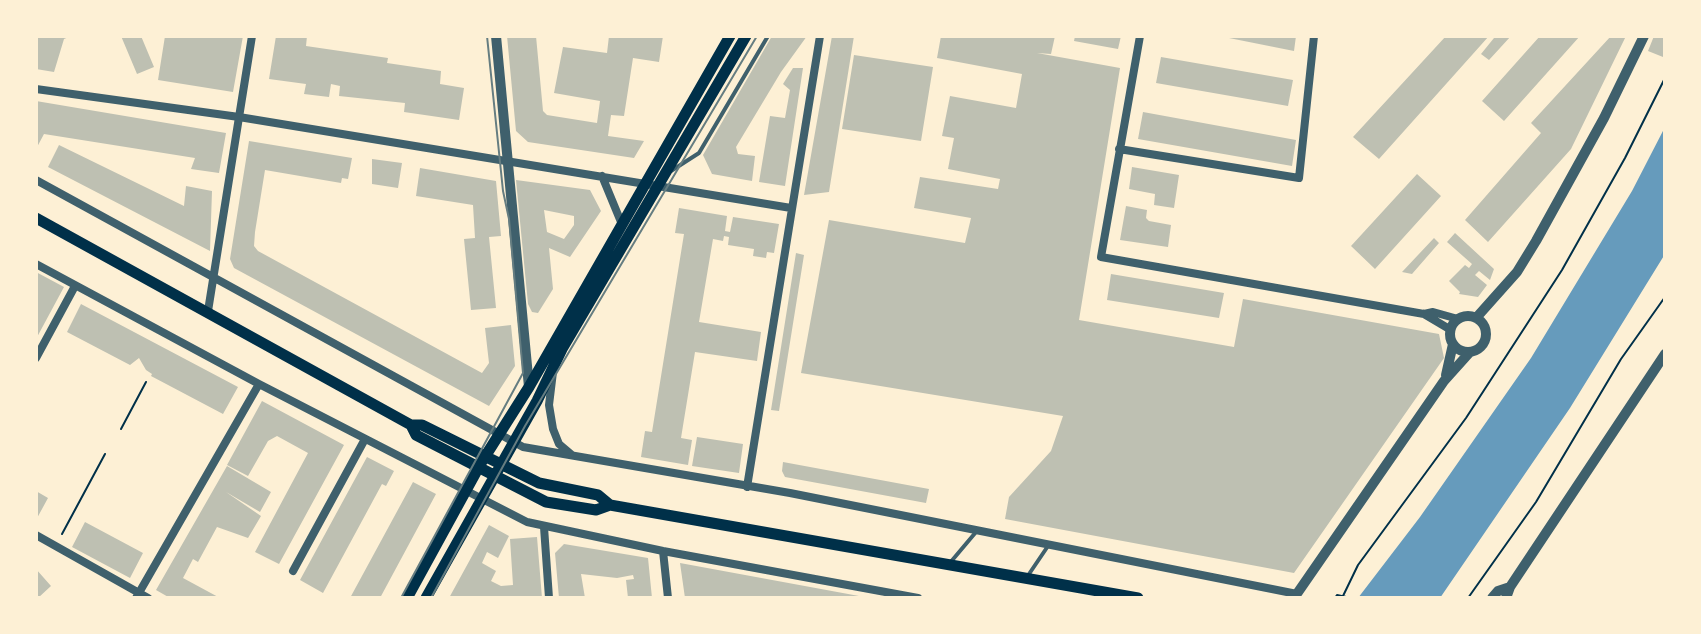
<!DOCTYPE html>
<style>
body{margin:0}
#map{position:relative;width:1701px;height:634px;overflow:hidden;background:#fdf0d5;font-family:"Varela Round",sans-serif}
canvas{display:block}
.frame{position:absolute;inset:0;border:38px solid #fdf0d5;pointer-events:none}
</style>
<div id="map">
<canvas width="1701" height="634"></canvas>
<div class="frame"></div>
</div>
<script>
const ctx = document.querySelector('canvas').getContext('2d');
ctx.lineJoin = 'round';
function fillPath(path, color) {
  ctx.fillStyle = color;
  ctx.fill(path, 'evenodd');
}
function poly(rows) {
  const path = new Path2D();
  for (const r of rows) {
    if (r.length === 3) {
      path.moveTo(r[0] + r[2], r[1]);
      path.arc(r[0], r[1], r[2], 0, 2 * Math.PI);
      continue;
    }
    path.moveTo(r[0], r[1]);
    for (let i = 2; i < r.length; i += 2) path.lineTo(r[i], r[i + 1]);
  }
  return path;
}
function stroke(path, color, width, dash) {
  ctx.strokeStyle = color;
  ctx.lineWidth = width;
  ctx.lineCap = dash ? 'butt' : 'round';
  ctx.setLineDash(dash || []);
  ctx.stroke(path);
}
fillPath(poly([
 [1665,127,1665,254,1570,408,1440,598,1358,598,1420,517,1531,358,1632,191]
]), '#669bbc');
fillPath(poly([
 [37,36,71,36,64,39,54,72,36,69],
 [121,36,141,36,154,67,137,74],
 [165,36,243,36,233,92,158,80],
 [276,36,307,36,306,46,388,58,387,63,441,71,440,84,464,88,459,120,404,112,405,103,339,96,340,86,331,84,329,97,304,94,306,84,269,79],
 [507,36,536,36,543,111,547,115,597,123,600,101,554,93,563,47,607,53,609,36,663,36,659,62,633,58,624,116,611,115,608,136,644,141,634,158,528,142,516,131],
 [772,36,807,36,781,72,736,147,738,154,755,156,752,181,712,174,703,155],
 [832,36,854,36,829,192,804,195],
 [941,36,1055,36,1051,54,1037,53,1120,68,1079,320,1234,347,1243,299,1439,334,1444,358,1294,573,1005,519,1009,497,1051,451,1063,416,801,373,829,220,965,243,971,218,914,208,920,177,998,189,1000,179,948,169,954,138,942,136,950,96,1016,108,1022,74,937,58],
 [1075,36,1121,36,1118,49,1074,41],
 [1219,36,1296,36,1294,51],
 [1446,36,1489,36,1379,159,1353,137],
 [1490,36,1511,36,1489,60,1481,54,1494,38],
 [1540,36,1580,36,1504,121,1482,101],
 [1611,36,1626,36,1571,149,1488,242,1465,220,1541,133,1531,123],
 [1654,36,1665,36,1663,57,1648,51],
 [854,55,933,67,921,141,842,129],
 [1161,57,1293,80,1288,106,1156,83],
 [793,68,803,68,785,186,759,182,770,116,785,118,790,90,783,84],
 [36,101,226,133,219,173,191,169,195,158,44,134,36,149],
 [1143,112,1296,140,1292,166,1138,139],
 [249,141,352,158,348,179,342,178,341,183,265,170,255,232,254,246,258,251,482,373,489,363,485,328,511,325,515,366,489,406,234,268,230,259],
 [59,145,184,206,186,186,212,191,210,251,48,167],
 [372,159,402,163,398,188,372,184],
 [1132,167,1179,175,1174,208,1154,205,1155,194,1129,189],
 [420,168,496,181,501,236,489,237,496,308,471,310,464,239,475,238,473,205,416,196],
 [1417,174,1441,196,1375,269,1351,246],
 [516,180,590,190,601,211,570,257,549,248,553,289,538,313,532,312,528,304],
 [544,210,574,216,574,225,564,239,547,232],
 [1126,206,1147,210,1146,218,1149,221,1171,225,1168,247,1120,240],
 [679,208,727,216,725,231,730,232,733,217,779,224,774,253,767,252,766,258,753,256,754,249,728,245,729,237,724,236,723,241,713,239,699,322,761,332,757,361,695,352,681,438,692,440,688,465,641,457,645,431,652,432,684,234,675,233],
 [1455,233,1494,269,1490,280,1479,271,1475,275,1487,285,1478,297,1459,294,1460,292,1449,281,1465,265,1469,268,1472,264,1447,242],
 [1434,238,1439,243,1412,274,1402,272],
 [796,253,804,255,779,411,771,410],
 [36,272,64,287,36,339],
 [1111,274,1224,293,1219,318,1107,300],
 [81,304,238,387,223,414,151,376,152,374,146,370,139,358,130,365,67,332],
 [262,401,344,445,279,564,255,552,308,453,277,436,268,441,248,476,227,465],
 [697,437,743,444,739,473,692,466],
 [367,457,394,471,386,486,382,484,323,593,300,580],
 [783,462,929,489,926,503,785,477,782,471],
 [227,466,271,492,260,512,226,492,261,516,248,538,217,527,198,562,193,559,183,578,220,598,170,598,156,590],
 [413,482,436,494,380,598,350,598],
 [36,491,48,498,36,520],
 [85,522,143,553,130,578,72,547],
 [489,525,509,536,498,558,487,552,482,563,496,571,491,581,501,586,513,585,510,539,537,537,542,598,449,598],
 [564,544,648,558,652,598,628,598,626,580,634,579,633,575,617,578,581,574,585,598,559,598,555,553],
 [680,563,859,596,859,598,685,598],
 [36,569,51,586,38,598,36,598]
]), '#bec0b2');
stroke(poly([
 [121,429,146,382],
 [62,534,105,454],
 [1343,596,1358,565,1466,418,1562,270,1625,158,1665,78],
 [1335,598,1337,595,1351,598],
 [1468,598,1536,502,1621,359,1665,297]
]), '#003049', 2);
stroke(poly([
 [671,171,699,153,768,36],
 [949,564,976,532],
 [1027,577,1048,546]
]), '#3f606c', 4);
stroke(poly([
 [1140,36,1101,257,1424,314,1433,312,1458,319],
 [36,89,239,117,791,208],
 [1119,149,1299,178,1314,36],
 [602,176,621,222],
 [36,180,523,447,790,493,1297,594],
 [36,264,259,384,527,522,663,551,918,598],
 [208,311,252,36],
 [1424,314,1451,330],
 [36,358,75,286],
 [553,372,549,405,553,429,559,444,572,455],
 [747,487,820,36],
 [544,527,549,598],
 [36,535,148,598],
 [663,551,668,598],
 [293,571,365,439],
 [136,598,259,384]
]), '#3f606c', 8);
stroke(poly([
 [496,36,529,387],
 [1468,334,18],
 [1476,318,1517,272,1536,241,1604,118,1644,36],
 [1446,375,1453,344],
 [1294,598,1444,381,1470,352],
 [1492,598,1498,591,1510,587],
 [1506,598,1510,587,1665,354]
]), '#3f606c', 10);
stroke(poly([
 [36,218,411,425,422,425,539,483,598,495,610,505],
 [411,425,416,435,546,502,596,510,610,505,1138,598],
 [407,598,481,463,529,387,730,36],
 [426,598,537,401,562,349,746,36]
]), '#003049', 11);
stroke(poly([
 [401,598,523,373,509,219,503,191,487,36],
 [431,598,525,426,757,36]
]), '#657d81', 2);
</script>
